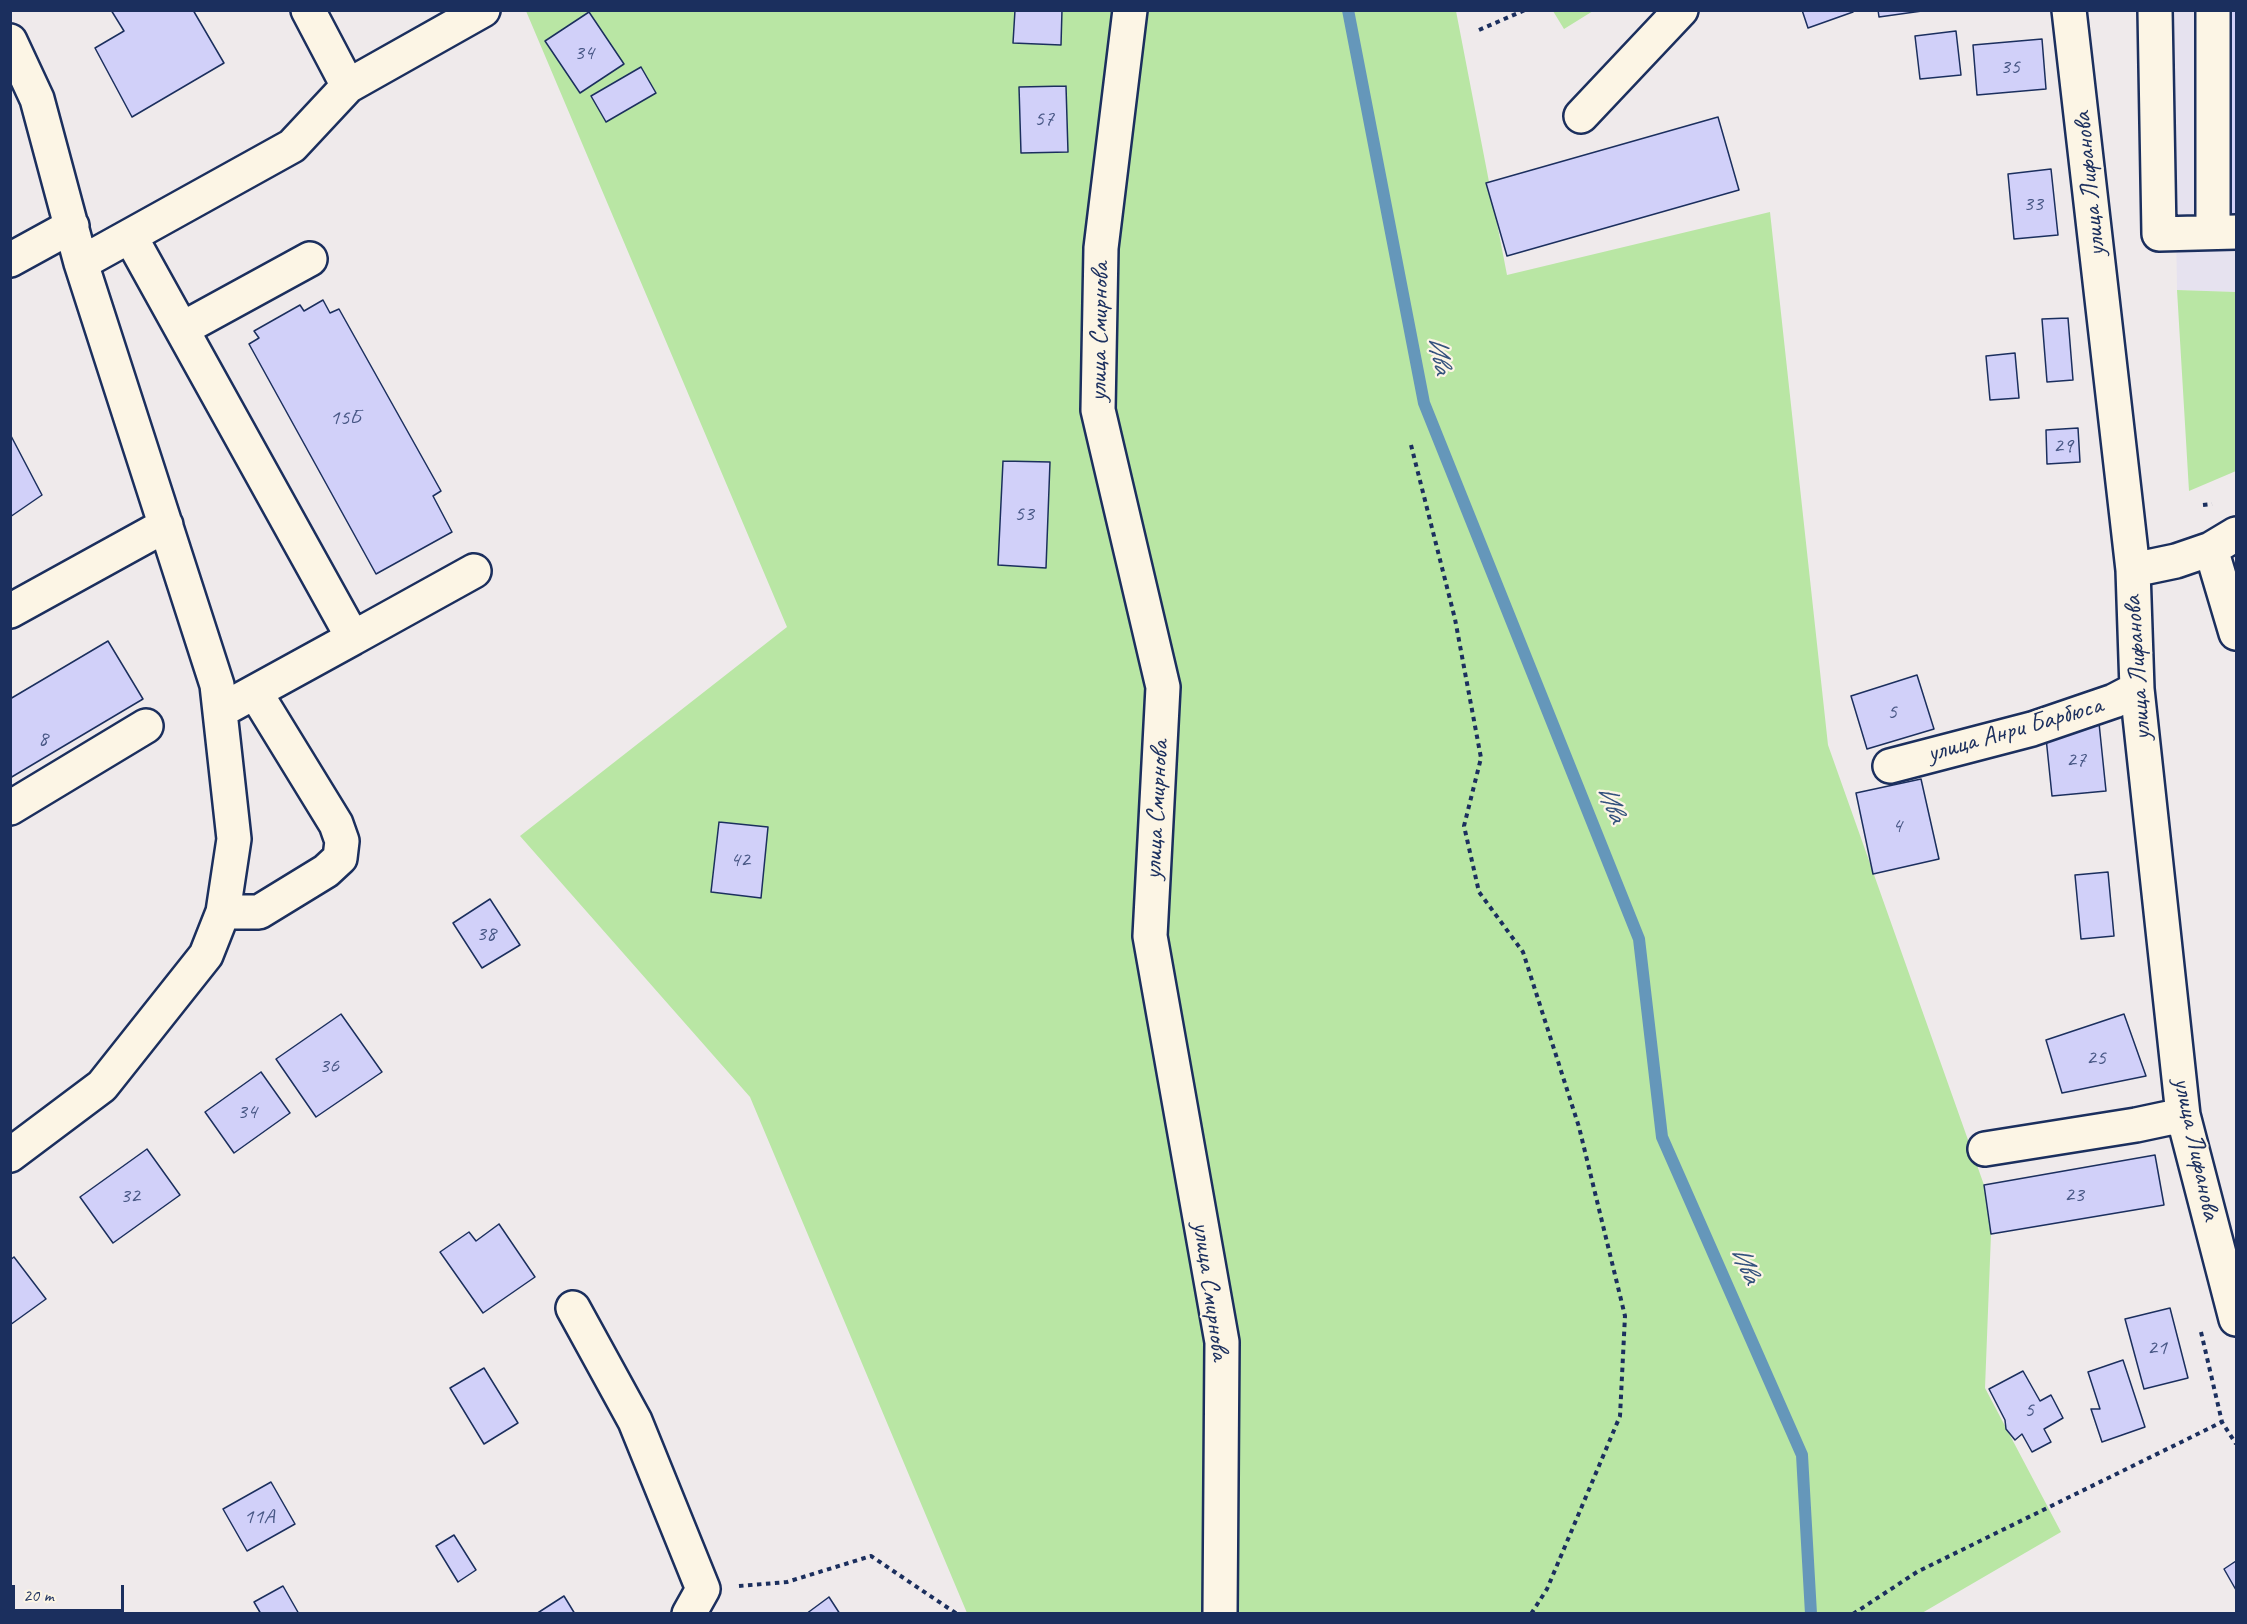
<!DOCTYPE html>
<meta charset="utf-8">
<style>
body{margin:0}
#map{position:relative;width:2247px;height:1624px;overflow:hidden;background:#efeaeb;font-family:Caveat,sans-serif}
canvas{display:block}
.frame{position:absolute;inset:0;border:12px solid #1b2f5e;pointer-events:none}
.scale{position:absolute;left:12px;top:1585px;width:112px;height:27px;box-sizing:border-box;border:3px solid #1b2f5e;border-top:0;padding-left:8px;font-size:18px;line-height:21px;white-space:nowrap;color:#1b2f5e;-webkit-text-stroke:4px #fcf5e5;paint-order:stroke}
</style>
<div id="map">
<canvas width="2247" height="1624"></canvas>
<div class="frame"></div>
<div class="scale">20 m</div>
</div>
<script>
const ctx = document.querySelector('canvas').getContext('2d');
ctx.lineJoin = 'round';
function fillPath(path, color) {
  ctx.fillStyle = color;
  ctx.fill(path, 'evenodd');
}
function poly(rows) {
  const path = new Path2D();
  for (const r of rows) {
    path.moveTo(r[0], r[1]);
    for (let i = 2; i < r.length; i += 2) path.lineTo(r[i], r[i + 1]);
  }
  return path;
}
function stroke(path, color, width, dash) {
  ctx.strokeStyle = color;
  ctx.lineWidth = width;
  ctx.lineCap = dash ? 'butt' : 'round';
  ctx.setLineDash(dash || []);
  ctx.stroke(path);
}
function label(font, color, halo, rows, align = 'center') {
  ctx.font = font + ' Caveat,sans-serif';
  ctx.lineWidth = 4.5;
  ctx.setLineDash([]);
  ctx.textBaseline = 'middle';
  ctx.strokeStyle = halo;
  ctx.fillStyle = color;
  for (const [text, x, y, turn = 0] of rows) {
    ctx.save();
    ctx.translate(x, y);
    ctx.rotate((+turn || 0) * Math.PI / 180);
    ctx.textAlign = isNaN(turn) ? turn : align;
    if (halo) ctx.strokeText(text, 0, 0);
    ctx.fillText(text, 0, 0);
    ctx.restore();
  }
}
fillPath(poly([
 [2173,11,2236,11,2236,292,2177,290]
]), '#e6e2ef');
fillPath(poly([
 [526,11,1456,11,1507,275,1770,212,1828,745,1984,1185,1991,1234,1985,1388,2061,1532,1922,1613,967,1613,750,1097,520,836,787,627],
 [1553,11,1593,11,1564,29],
 [2177,290,2236,292,2236,471,2189,491]
]), '#b9e6a4');
stroke(poly([
 [1348,10,1424,403,1639,939,1662,1137,1802,1455,1811,1614]
]), '#6597ba', 12);
const building = poly([
 [111,10,193,10,224,63,132,117,95,48,124,31,111,10],
 [1015,10,1062,10,1061,45,1013,43,1015,10],
 [1802,10,1852,10,1853,12,1808,28,1802,10],
 [1878,10,1922,10,1922,11,1879,17,1878,10],
 [2229,10,2236,10,2236,219,2231,219,2229,10],
 [589,12,624,64,580,93,545,41,589,12],
 [1956,31,1961,75,1920,79,1915,36,1956,31],
 [2042,39,2046,89,1977,95,1973,45,2042,39],
 [641,67,656,93,606,122,591,96,641,67],
 [1066,86,1068,152,1021,153,1019,87,1066,86],
 [1718,117,1739,190,1507,256,1486,183,1718,117],
 [2051,169,2058,235,2014,239,2008,174,2051,169],
 [323,300,330,313,339,309,441,491,433,496,452,532,376,574,249,344,259,338,254,331,300,305,304,311,323,300],
 [2068,318,2073,380,2047,382,2042,319,2068,318],
 [2015,353,2019,398,1990,400,1986,356,2015,353],
 [2078,428,2080,462,2047,464,2046,430,2078,428],
 [10,434,42,495,10,517,10,434],
 [1003,461,1050,462,1046,568,998,565,1003,461],
 [108,641,143,699,10,778,10,699,108,641],
 [1917,675,1934,729,1867,749,1851,696,1917,675],
 [2099,723,2106,791,2052,796,2045,728,2099,723],
 [1921,779,1939,859,1873,874,1856,793,1921,779],
 [719,822,768,827,761,898,711,892,719,822],
 [2108,872,2114,936,2081,939,2075,875,2108,872],
 [490,899,520,945,482,968,453,923,490,899],
 [341,1014,382,1072,316,1117,276,1059,341,1014],
 [2124,1014,2146,1076,2062,1093,2046,1040,2124,1014],
 [261,1072,290,1113,234,1153,205,1112,261,1072],
 [147,1149,180,1195,113,1243,80,1197,147,1149],
 [2155,1155,2164,1205,1991,1234,1984,1185,2155,1155],
 [499,1224,535,1277,483,1313,440,1252,469,1232,476,1241,499,1224],
 [14,1257,46,1299,10,1325,10,1260,14,1257],
 [2170,1308,2188,1378,2144,1389,2125,1319,2170,1308],
 [2123,1360,2145,1427,2102,1442,2091,1409,2100,1409,2088,1372,2123,1360],
 [484,1368,518,1423,484,1444,450,1388,484,1368],
 [2023,1371,2040,1401,2051,1395,2063,1418,2044,1429,2051,1442,2032,1452,2022,1434,2015,1440,2006,1429,2005,1420,1989,1389,2023,1371],
 [271,1482,295,1524,247,1551,223,1509,271,1482],
 [454,1535,476,1570,458,1582,436,1546,454,1535],
 [2236,1561,2236,1590,2224,1569,2236,1561],
 [283,1586,299,1614,261,1614,254,1602,283,1586],
 [564,1596,575,1614,536,1614,564,1596],
 [829,1597,840,1614,806,1614,829,1597]
]);
fillPath(building, '#d1d0f9');
stroke(building, '#1b2f5e', 1.5);
const minor = poly([
 [308,10,348,86,483,10],
 [1130,10,1101,248,1098,410,1163,687,1150,936,1222,1342,1220,1614],
 [2069,10,2127,517,2133,570,2137,689,2183,1115,2236,1319],
 [2155,10,2159,234,2236,232],
 [2213,10,2213,232],
 [10,41,37,99,81,263,217,685,234,839,223,912,206,955,102,1086,10,1155],
 [1581,116,1681,10],
 [130,236,353,638,220,711],
 [10,260,72,226],
 [81,263,292,146,348,86],
 [182,329,310,259],
 [2211,549,2236,633],
 [2133,570,2176,561,2211,549,2236,534],
 [10,611,166,525],
 [353,638,474,571],
 [1890,766,2032,729,2114,701,2137,689],
 [10,808,146,726],
 [223,912,259,912,326,871,340,858,342,841,336,824,255,692],
 [1985,1149,2136,1125,2183,1115],
 [573,1308,635,1421,703,1589,689,1614]
]);
stroke(minor, '#1b2f5e', 38);
stroke(poly([
 [1479,30,1525,10],
 [1411,445,1455,619,1481,758,1464,826,1479,892,1523,952,1579,1127,1625,1316,1620,1416,1547,1589,1531,1614],
 [2203,505,2212,504],
 [2201,1332,2222,1422,2236,1444],
 [739,1586,787,1582,871,1556,957,1614],
 [1853,1614,1917,1572,2222,1422]
]), '#1b2f5e', 4, [4.5, 4.5]);
stroke(minor, '#fcf5e5', 33);
label('22px', '#485785', null, [
 ["34",584,53],
 ["35",2010,67],
 ["57",1044,119],
 ["33",2033,204],
 ["15Б",345,418],
 ["29",2063,446],
 ["53",1024,514],
 ["5",1892,712],
 ["8",43,739],
 ["27",2076,760],
 ["4",1897,826],
 ["42",740,860],
 ["38",486,934],
 ["25",2096,1058],
 ["36",329,1066],
 ["34",247,1112],
 ["23",2074,1195],
 ["32",130,1196],
 ["21",2157,1348],
 ["5",2029,1410],
 ["11А",259,1517]
]);
label('26px', '#1b2f5e', '#fcf5e5', [
 ["улица Лифанова",2090,184,-96],
 ["улица Смирнова",1100,332,-89],
 ["улица Лифанова",2138,668,-94],
 ["улица Анри Барбюса",2015,730,-16],
 ["улица Смирнова",1157,810,-87],
 ["улица Лифанова",2196,1149,78],
 ["улица Смирнова",1210,1291,82]
]);
label('italic 27px', '#34527d', '#fcf5e5', [
 ["Ива",1439,355,79],
 ["Ива",1611,804,68],
 ["Ива",1745,1265,66]
]);
</script>
